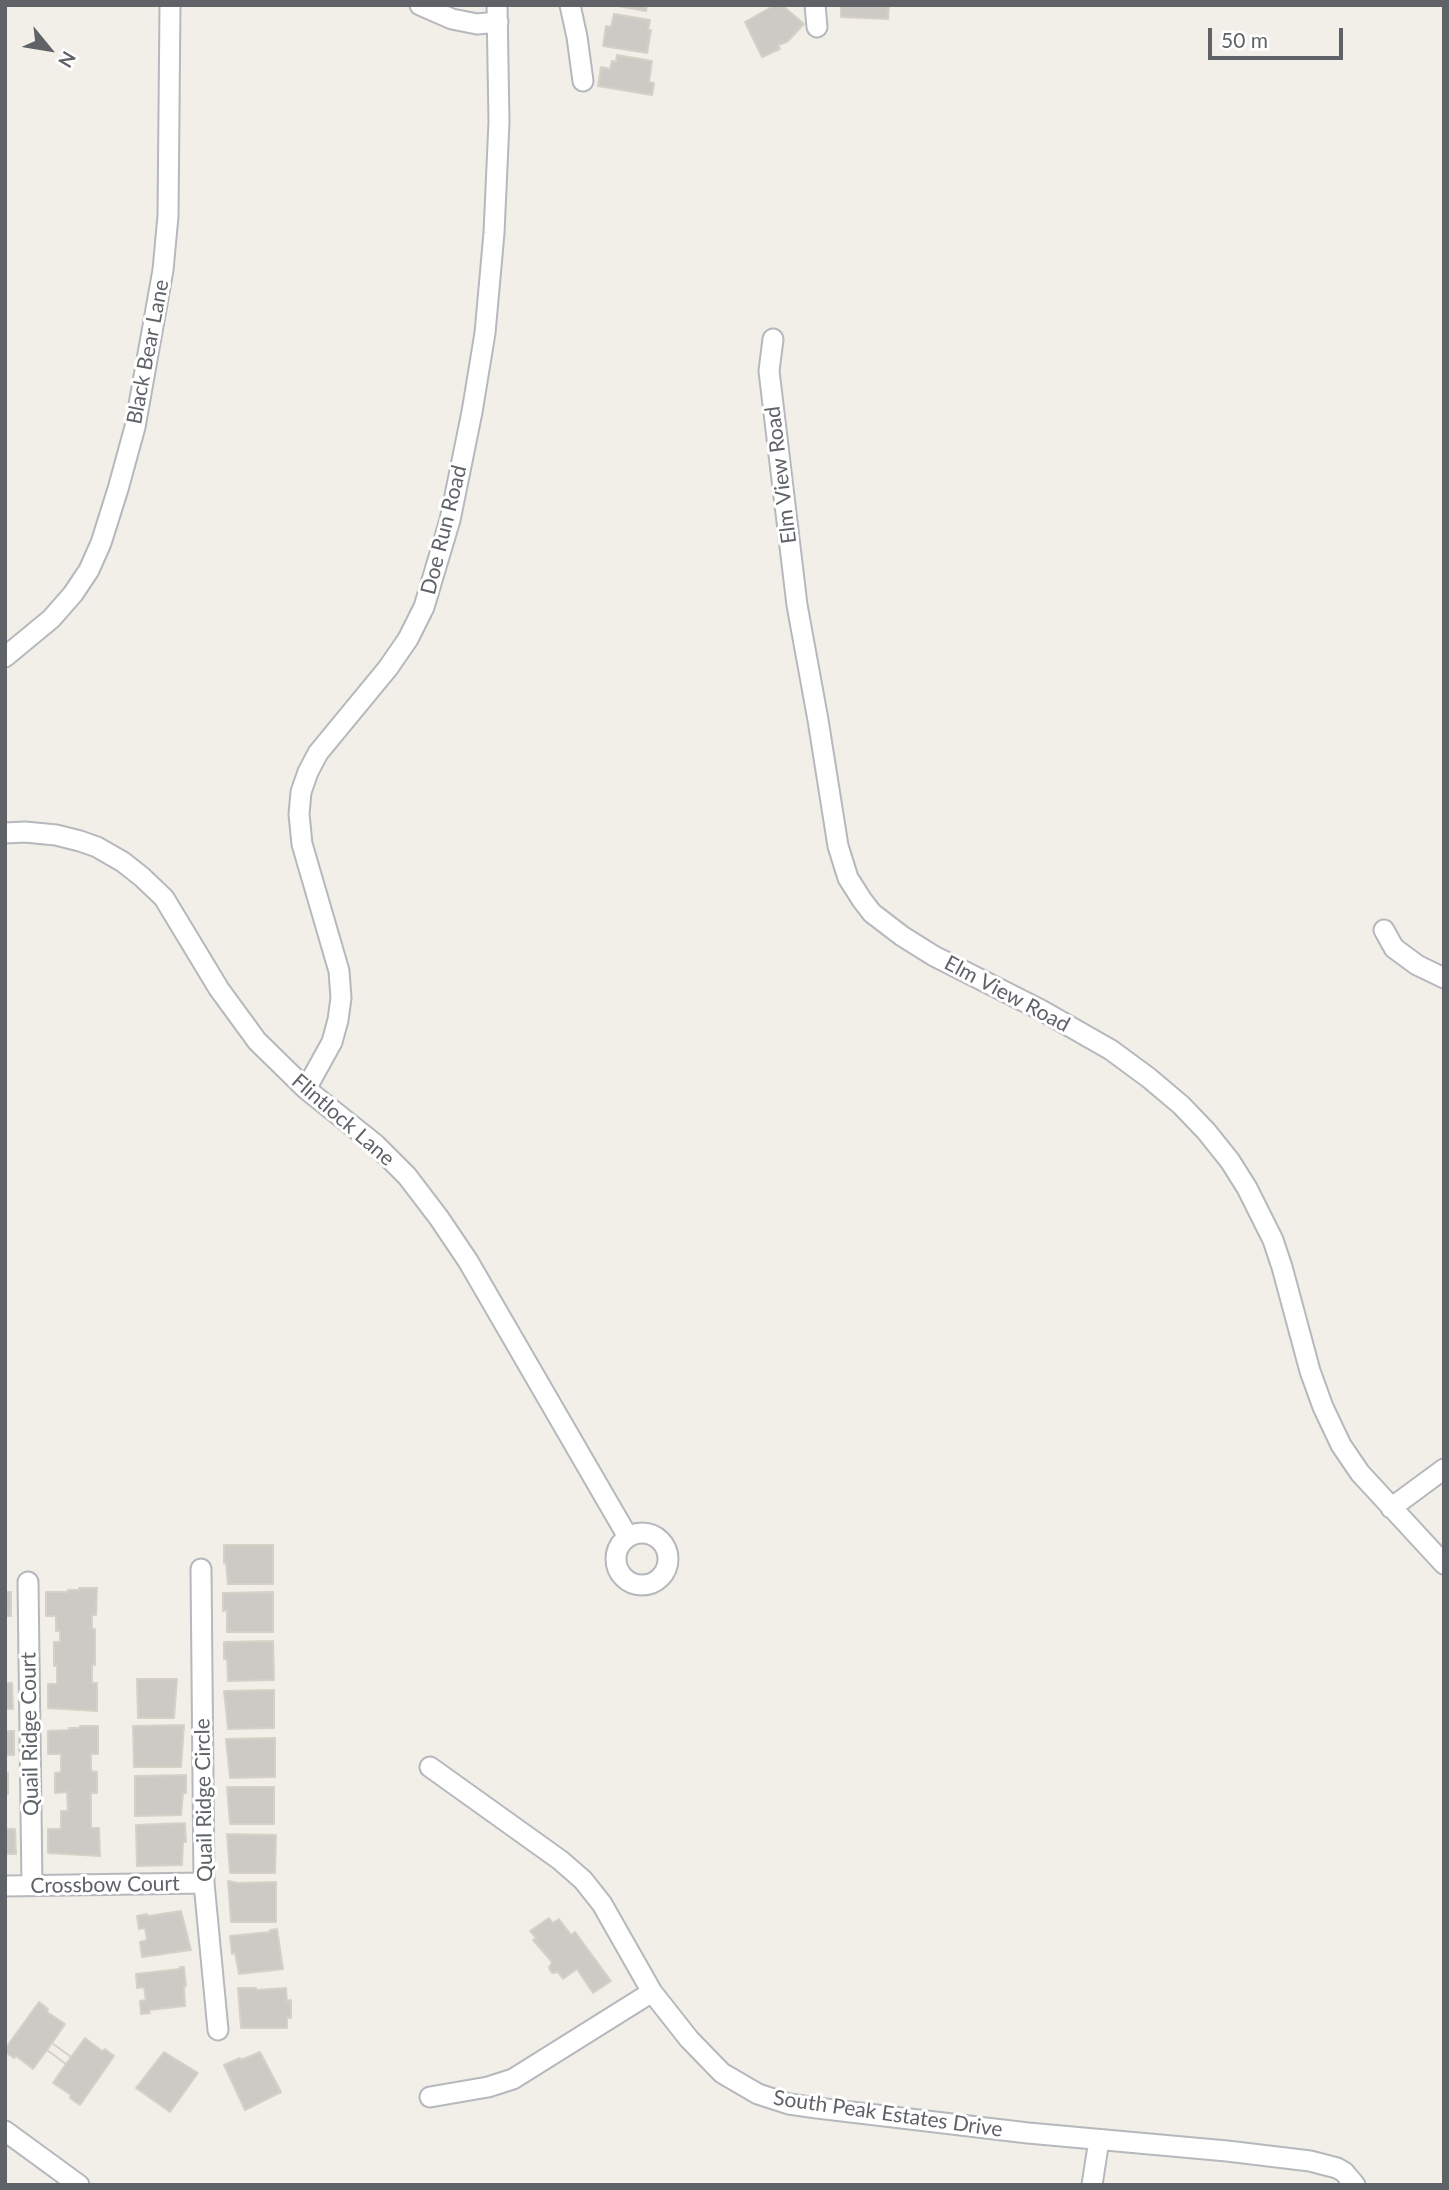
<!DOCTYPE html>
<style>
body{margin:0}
#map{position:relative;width:1449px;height:2190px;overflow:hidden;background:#f1efe8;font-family:Lato,sans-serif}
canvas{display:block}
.frame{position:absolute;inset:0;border:7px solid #5f6368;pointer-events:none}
.north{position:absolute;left:14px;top:14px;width:70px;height:70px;-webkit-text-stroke:5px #fff;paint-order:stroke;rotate:120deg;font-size:19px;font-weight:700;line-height:28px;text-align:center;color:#5f6368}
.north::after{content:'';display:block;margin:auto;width:24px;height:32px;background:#5f6368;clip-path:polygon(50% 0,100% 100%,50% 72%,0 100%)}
.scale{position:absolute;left:1208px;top:28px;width:135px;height:32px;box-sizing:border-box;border:4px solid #5f6368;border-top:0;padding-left:9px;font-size:21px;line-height:24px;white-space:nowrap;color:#5f6368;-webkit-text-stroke:5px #fff;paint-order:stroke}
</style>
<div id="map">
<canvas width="1449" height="2190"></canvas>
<div class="frame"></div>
<div class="north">N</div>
<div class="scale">50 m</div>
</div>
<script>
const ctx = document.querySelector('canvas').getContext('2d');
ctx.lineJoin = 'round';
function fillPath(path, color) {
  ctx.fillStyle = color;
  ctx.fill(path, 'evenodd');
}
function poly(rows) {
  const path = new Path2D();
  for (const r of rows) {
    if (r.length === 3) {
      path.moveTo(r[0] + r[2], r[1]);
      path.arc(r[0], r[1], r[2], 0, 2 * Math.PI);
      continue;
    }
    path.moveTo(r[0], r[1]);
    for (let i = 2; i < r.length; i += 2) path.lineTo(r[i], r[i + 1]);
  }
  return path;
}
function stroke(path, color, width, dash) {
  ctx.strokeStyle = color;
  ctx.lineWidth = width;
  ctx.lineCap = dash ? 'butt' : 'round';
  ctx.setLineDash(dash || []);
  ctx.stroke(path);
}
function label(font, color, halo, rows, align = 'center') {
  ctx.font = font + ' Lato,sans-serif';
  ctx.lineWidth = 6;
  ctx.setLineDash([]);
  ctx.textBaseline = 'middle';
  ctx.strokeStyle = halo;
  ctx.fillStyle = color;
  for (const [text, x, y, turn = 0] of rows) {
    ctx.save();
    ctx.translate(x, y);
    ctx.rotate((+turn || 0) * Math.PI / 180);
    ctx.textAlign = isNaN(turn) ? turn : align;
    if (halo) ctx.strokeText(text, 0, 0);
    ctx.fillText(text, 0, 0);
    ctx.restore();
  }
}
const building = poly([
 [612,5,647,5,646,11,612,5],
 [775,5,782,5,804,24,787,42,778,45,780,49,762,57,745,22,775,5],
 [841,5,889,5,888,19,841,17,841,5],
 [614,14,650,20,648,30,651,30,647,53,603,46,606,26,611,27,614,14],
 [617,55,652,61,649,82,654,83,652,95,598,86,601,67,610,69,612,61,616,62,617,55],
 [224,1545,273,1545,273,1584,228,1584,226,1563,224,1563,224,1545],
 [79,1588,97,1588,96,1615,92,1615,92,1629,95,1629,95,1665,92,1664,92,1683,97,1683,97,1711,48,1708,48,1684,57,1684,57,1666,54,1666,54,1642,60,1642,60,1631,56,1631,56,1616,46,1616,46,1592,68,1592,68,1590,79,1590,79,1588],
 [5,1592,11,1592,11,1616,5,1616,5,1592],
 [273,1592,273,1632,227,1632,227,1610,223,1611,223,1593,273,1592],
 [273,1641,274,1680,228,1681,227,1659,224,1659,224,1642,273,1641],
 [137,1679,177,1679,174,1718,138,1718,137,1679],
 [5,1683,12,1683,13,1709,5,1709,5,1683],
 [274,1690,274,1728,228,1729,224,1691,274,1690],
 [184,1725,181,1767,134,1767,133,1726,184,1725],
 [80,1726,98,1726,98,1754,91,1754,91,1771,97,1772,97,1793,91,1793,91,1828,99,1828,100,1856,48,1853,48,1829,61,1829,61,1811,68,1811,67,1792,55,1793,55,1773,61,1772,61,1754,48,1754,48,1731,69,1730,69,1728,80,1728,80,1726],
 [5,1731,14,1731,14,1755,5,1755,5,1731],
 [275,1738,275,1777,230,1778,226,1739,275,1738],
 [5,1773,8,1773,8,1794,5,1794,5,1773],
 [186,1775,186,1793,183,1793,181,1815,135,1816,135,1776,186,1775],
 [227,1787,274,1787,274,1824,230,1824,227,1787],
 [185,1823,186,1842,183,1842,182,1865,137,1866,136,1825,185,1823],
 [5,1829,15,1829,16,1854,5,1854,5,1829],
 [227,1834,276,1835,275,1873,230,1873,227,1834],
 [228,1881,238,1883,276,1882,276,1922,231,1922,228,1881],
 [181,1911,191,1950,142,1957,140,1942,147,1940,145,1928,139,1929,137,1916,147,1914,148,1916,181,1911],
 [549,1918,553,1923,559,1919,571,1935,575,1932,611,1981,593,1993,577,1969,563,1979,558,1972,552,1973,549,1968,552,1962,533,1940,536,1938,530,1931,549,1918],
 [277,1929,283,1969,239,1974,235,1953,232,1954,230,1936,270,1932,270,1930,277,1929],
 [180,1967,184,1967,186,1986,184,1986,185,2006,149,2010,150,2013,141,2014,140,2001,146,2000,144,1987,137,1988,136,1974,180,1969,180,1967],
 [238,1988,256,1988,256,1990,286,1988,287,2001,291,2000,291,2018,287,2018,287,2028,241,2028,238,1988],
 [39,2002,48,2009,47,2012,65,2024,52,2043,71,2057,66,2064,47,2050,33,2069,16,2056,14,2058,5,2052,5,2049,39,2002],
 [85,2038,102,2051,105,2049,114,2056,80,2105,70,2098,71,2095,53,2083,66,2064,47,2050,52,2043,71,2057,85,2038],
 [164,2052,198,2073,170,2112,136,2088,164,2052],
 [260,2052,281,2092,245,2110,224,2065,240,2058,241,2060,260,2052]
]);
fillPath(building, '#cccac5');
stroke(building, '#d6d1c6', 2);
const street = poly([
 [420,5,452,19,477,24,498,22],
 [570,5,577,37,583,81],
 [815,5,817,27],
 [773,339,769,371,797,605,818,720,838,846,848,878,862,900,872,913,902,936,934,956,1041,1010,1111,1050,1149,1078,1181,1105,1206,1131,1230,1161,1247,1188,1273,1240,1282,1267,1310,1371,1323,1407,1341,1445,1360,1473,1444,1564],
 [5,657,51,619,73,594,89,570,101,543,118,489,135,427,163,270,168,216,170,5],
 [5,833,25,832,56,835,80,841,97,847,123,862,142,877,164,898,219,989,257,1041,306,1089,375,1144,407,1176,439,1218,468,1261,628,1537],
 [1384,930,1394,948,1417,965,1444,978],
 [306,1089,332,1042,338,1020,341,998,339,971,302,844,299,814,301,792,308,772,318,753,388,668,408,639,424,607,450,520,472,412,485,333,494,233,499,122,497,5],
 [1391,1508,1444,1469],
 [642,1559,26],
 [201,1569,204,1883,218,2030],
 [28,1582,32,1886],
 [430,1767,560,1860,583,1880,602,1904,652,1992,689,2039,722,2073,758,2094,789,2104,817,2108,1028,2133,1227,2151,1310,2161,1337,2168,1344,2172,1355,2185],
 [5,1886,204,1883],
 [430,2097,488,2087,513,2079,652,1992],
 [5,2131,79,2185],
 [1092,2185,1099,2140]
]);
stroke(street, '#b5b8bc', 23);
stroke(street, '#fff', 19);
label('21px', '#5f6368', '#fff', [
 ["Black Bear Lane",148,352,-79],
 ["Elm View Road",781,475,-97],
 ["Doe Run Road",444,530,-76],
 ["Elm View Road",1007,994,28],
 ["Flintlock Lane",343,1120,41],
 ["Quail Ridge Court",30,1734,-91],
 ["Quail Ridge Circle",204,1800,-91],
 ["Crossbow Court",105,1885,-1],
 ["South Peak Estates Drive",888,2114,8]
]);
</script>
